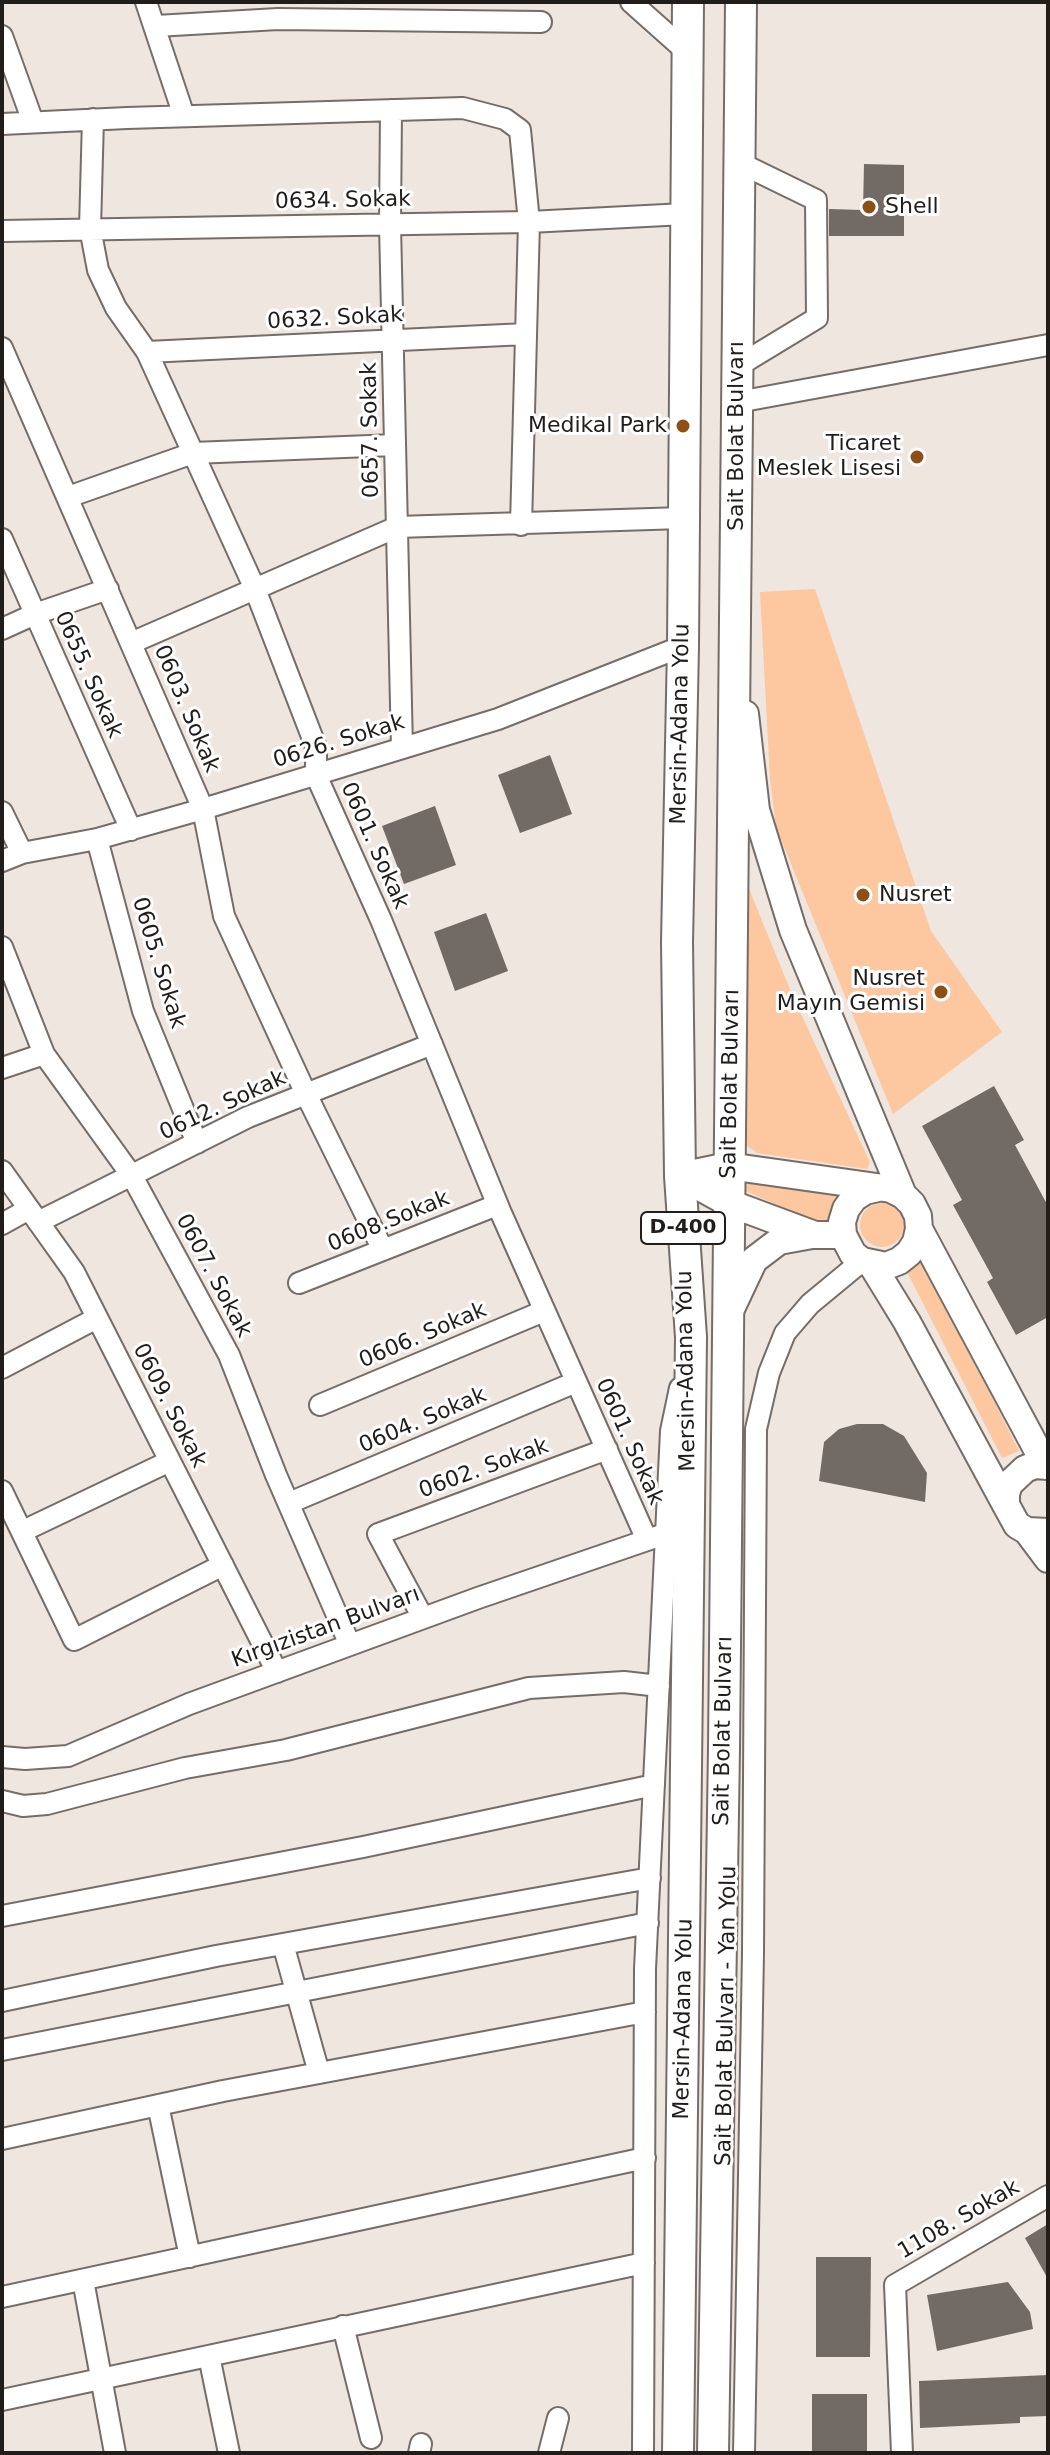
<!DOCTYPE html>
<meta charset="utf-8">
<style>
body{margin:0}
#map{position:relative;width:1050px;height:2455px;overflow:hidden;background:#efe6e0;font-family:"DejaVu Sans",sans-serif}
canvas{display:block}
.frame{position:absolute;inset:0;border:4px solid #201d1b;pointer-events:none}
</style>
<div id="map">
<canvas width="1050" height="2455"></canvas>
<div class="frame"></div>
</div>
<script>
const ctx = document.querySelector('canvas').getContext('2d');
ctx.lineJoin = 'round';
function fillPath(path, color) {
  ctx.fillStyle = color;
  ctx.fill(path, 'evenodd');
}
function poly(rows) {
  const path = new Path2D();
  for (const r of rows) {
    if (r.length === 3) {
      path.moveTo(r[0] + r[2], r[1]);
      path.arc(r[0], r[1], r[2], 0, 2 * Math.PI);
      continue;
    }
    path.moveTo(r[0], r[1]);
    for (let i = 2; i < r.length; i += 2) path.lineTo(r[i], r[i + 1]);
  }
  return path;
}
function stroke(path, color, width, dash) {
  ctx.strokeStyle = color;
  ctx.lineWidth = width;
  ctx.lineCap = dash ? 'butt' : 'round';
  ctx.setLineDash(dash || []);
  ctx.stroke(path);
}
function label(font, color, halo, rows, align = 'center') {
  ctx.font = font + ' "DejaVu Sans",sans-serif';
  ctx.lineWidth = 6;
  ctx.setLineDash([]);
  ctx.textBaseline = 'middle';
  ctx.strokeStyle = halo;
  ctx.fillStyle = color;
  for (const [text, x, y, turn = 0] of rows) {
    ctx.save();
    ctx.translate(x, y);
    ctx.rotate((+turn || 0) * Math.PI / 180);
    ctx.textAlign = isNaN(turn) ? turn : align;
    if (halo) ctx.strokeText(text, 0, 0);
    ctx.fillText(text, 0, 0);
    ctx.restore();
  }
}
fillPath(poly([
 [815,589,931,931,1002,1032,893,1114,776,827,770,779,760,592],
 [745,879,794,999,870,1162,867,1169,757,1153,747,1146,744,996],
 [751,1176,841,1195,830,1228,743,1190,742,1182],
 [882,1225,22],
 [923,1259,1019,1451,1002,1458,907,1272]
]), '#fdc7a0');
fillPath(poly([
 [864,164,904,165,904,236,829,236,829,209,863,210],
 [550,755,572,814,520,833,498,775],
 [435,806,456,865,404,884,382,826],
 [486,913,508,971,455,991,434,932],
 [994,1086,1024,1140,1015,1145,1048,1206,1048,1317,1016,1335,987,1282,993,1278,953,1205,962,1200,922,1126],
 [857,1424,883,1424,904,1436,927,1473,925,1502,819,1481,824,1442,839,1429],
 [1048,2224,1048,2279,1025,2238],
 [816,2257,871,2257,870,2357,816,2357],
 [1008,2282,1030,2312,1033,2329,937,2351,927,2295],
 [1048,2375,1048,2416,1020,2417,1020,2423,920,2428,919,2381],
 [812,2394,867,2394,867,2453,812,2453]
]), '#726a65');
const minor = poly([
 [146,2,184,116],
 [631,2,686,51],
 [156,26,278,19,541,22],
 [2,36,33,122],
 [391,110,390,225,402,748],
 [93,119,90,228,98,270,116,308,147,352,255,589,316,747,316,775,381,920,501,1213,647,1540],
 [2,124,127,118,463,108,505,119,520,130,529,222,521,525],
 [2,231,529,222,685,214],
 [2,348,203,809,224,916,306,1094,383,1250],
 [147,352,526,334],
 [738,366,817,318,816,200,740,163],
 [738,402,1048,345],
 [68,497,193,453,395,445],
 [2,539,131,830],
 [2,629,35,614,108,589],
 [131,643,397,527,683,518],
 [2,812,22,853],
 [97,839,143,1011,197,1143],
 [2,861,22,853,97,839,203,809,498,719,683,646],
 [2,947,44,1054,132,1176,229,1355,276,1475,350,1645],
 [2,1068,44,1054],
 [2,1171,74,1272,277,1672],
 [38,1222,248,1117,432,1044],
 [2,1224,29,1209],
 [299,1283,497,1205],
 [2,1368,97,1318],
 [320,1405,544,1311],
 [2,1491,74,1640,223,1565],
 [289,1503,576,1382],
 [23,1531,170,1461],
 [423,1618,378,1534,607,1449],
 [2,1757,25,1759,68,1756,189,1704,478,1598,659,1536],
 [2,1801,23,1806,47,1804,185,1768,286,1750,529,1688,624,1682,659,1686],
 [2,1916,363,1847,654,1785],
 [283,1944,319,2073],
 [2,2001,216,1956,650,1878],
 [2,2050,648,1923],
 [158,2105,190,2257],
 [2,2139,223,2091,645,2012],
 [83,2280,115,2453],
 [2,2297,645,2158],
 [343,2326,371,2438],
 [209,2356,229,2453],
 [2,2400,644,2263],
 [419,2453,421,2444],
 [549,2453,558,2418],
 [643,2453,645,1969,671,1431,680,1388],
 [744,2453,753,1953,756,1429,769,1373,785,1333,810,1304,862,1261],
 [902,2453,895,2285,1048,2196]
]);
const major = poly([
 [745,714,756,810,793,930,903,1195],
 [680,1176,728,1166,891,1189,903,1195,912,1204,918,1216,919,1229,916,1242,909,1253,899,1261,886,1266,862,1261,853,1254,843,1235,842,1222,846,1209,854,1198,865,1191,878,1188],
 [680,1176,729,1203,815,1235,843,1235],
 [919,1229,1046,1466],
 [872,1265,907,1322,1006,1505],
 [729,1313,754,1260,779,1241,812,1235],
 [1048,1466,1035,1465,1025,1469,1009,1484,1006,1494,1006,1505,1017,1525,1027,1531,1048,1532],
 [1027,1531,1048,1559]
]);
const highway = poly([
 [678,2453,691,1337,680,1176,677,942,683,646,688,2],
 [713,2453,724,1748,741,2]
]);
stroke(minor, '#756d67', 24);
stroke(major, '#756d67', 30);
stroke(highway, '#756d67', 34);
stroke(minor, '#fff', 20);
stroke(major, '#fff', 26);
stroke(highway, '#fff', 30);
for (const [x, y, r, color] of [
 [869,207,8,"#8e4f15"],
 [683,426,8,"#8e4f15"],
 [917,457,8,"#8e4f15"],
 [863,895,8,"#8e4f15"],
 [941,992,8,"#8e4f15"]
]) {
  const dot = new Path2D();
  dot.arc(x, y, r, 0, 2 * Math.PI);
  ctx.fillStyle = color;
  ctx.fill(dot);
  stroke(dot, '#fff', 3);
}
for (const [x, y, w] of [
 [683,1228,84]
]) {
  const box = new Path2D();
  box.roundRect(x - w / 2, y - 16, w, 32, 6);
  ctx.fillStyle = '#fff';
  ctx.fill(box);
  stroke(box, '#201d1b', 2);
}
label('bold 20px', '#201d1b', null, [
 ["D-400",683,1228]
]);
label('22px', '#201d1b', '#fff', [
 ["0634. Sokak",343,201,-1],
 ["0632. Sokak",335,319,-3],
 ["0657. Sokak",371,430,-91],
 ["Sait Bolat Bulvarı",737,436,-90],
 ["0655. Sokak",88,675,66],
 ["0603. Sokak",186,709,67],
 ["Mersin-Adana Yolu",681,724,-89],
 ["0626. Sokak",339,742,-17],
 ["0601. Sokak",374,846,66],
 ["0605. Sokak",158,963,73],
 ["Sait Bolat Bulvarı",731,1084,-89],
 ["0612. Sokak",223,1106,-25],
 ["0608.Sokak",389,1222,-22],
 ["0607. Sokak",213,1276,62],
 ["0606. Sokak",423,1336,-23],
 ["Mersin-Adana Yolu",687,1371,-91],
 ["0609. Sokak",169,1406,63],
 ["0604. Sokak",423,1421,-23],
 ["0601. Sokak",629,1442,66],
 ["0602. Sokak",484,1469,-20],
 ["Kırgızistan Bulvarı",326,1628,-20],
 ["Sait Bolat Bulvarı",724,1731,-89],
 ["Sait Bolat Bulvarı - Yan Yolu",727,2016,-89],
 ["Mersin-Adana Yolu",684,2019,-89],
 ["1108. Sokak",959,2220,-30]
]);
label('22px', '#201d1b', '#fff', [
 ["Shell",885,207,"left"],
 ["Medikal Park",667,426],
 ["Ticaret",901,444],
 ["Meslek Lisesi",901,469],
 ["Nusret",879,895,"left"],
 ["Nusret",925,979],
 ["Mayın Gemisi",925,1004]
], 'right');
</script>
